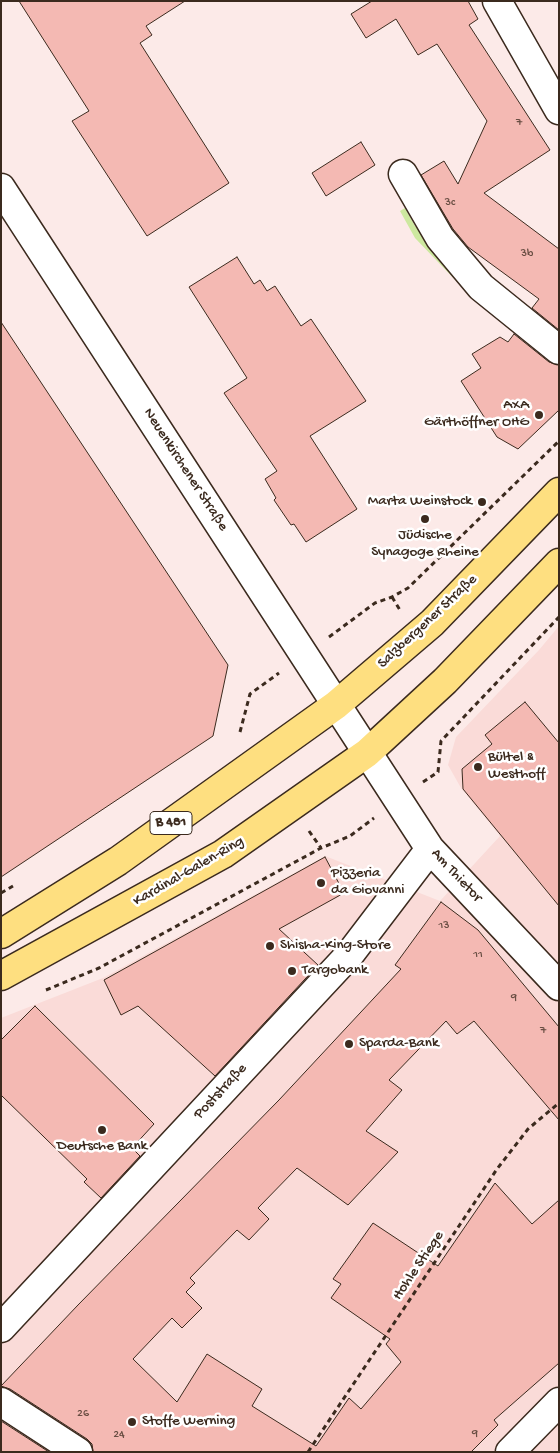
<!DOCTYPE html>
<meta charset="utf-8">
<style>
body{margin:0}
#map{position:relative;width:560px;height:1453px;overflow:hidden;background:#fceae8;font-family:"Gochi Hand",sans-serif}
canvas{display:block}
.frame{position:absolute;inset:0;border:2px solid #3b2a1e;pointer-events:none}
</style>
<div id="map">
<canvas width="560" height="1453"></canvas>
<div class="frame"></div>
</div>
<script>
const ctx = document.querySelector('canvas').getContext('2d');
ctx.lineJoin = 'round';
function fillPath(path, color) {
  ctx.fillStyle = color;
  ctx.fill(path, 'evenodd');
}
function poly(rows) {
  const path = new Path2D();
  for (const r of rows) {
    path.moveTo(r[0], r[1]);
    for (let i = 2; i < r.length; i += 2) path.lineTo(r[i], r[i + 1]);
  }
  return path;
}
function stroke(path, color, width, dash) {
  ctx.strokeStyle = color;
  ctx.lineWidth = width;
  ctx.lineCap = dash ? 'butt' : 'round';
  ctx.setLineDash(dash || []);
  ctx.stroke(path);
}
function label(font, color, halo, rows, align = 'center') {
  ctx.font = font + ' "Gochi Hand",sans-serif';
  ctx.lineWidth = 5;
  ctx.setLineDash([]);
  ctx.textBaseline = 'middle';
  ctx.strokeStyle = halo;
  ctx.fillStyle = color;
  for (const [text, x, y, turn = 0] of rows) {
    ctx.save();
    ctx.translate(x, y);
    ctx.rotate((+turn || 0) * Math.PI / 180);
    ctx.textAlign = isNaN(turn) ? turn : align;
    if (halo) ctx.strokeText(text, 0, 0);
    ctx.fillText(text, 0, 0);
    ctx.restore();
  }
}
fillPath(poly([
 [559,626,559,1452,1,1452,1,1018,103,978,325,856,440,901,500,836,461,788,448,765,456,737,539,650]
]), '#fadbd8');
fillPath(poly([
 [405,208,415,226,468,283,462,287,415,238,400,211]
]), '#cde89f');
const building = poly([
 [19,1,185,1,146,26,152,35,140,43,229,183,147,236,72,121,89,111,19,1],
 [372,1,468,1,478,19,469,25,550,150,484,193,559,249,559,330,532,308,539,299,468,247,453,229,421,175,444,161,458,184,487,121,437,44,418,55,396,19,366,38,351,14,372,1],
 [361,142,375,165,326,196,312,173,361,142],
 [237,257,254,284,260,280,267,291,275,286,301,326,311,319,366,401,310,436,357,509,306,542,294,524,291,525,274,500,276,498,265,479,277,471,224,393,247,378,189,287,237,257],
 [1,322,228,665,213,736,1,877,1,322],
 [514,334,549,362,559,365,559,410,518,449,497,437,461,381,481,368,472,354,500,337,508,342,514,334],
 [525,702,559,743,559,906,463,789,462,769,492,744,485,735,525,702],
 [325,857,344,893,279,929,318,965,215,1076,138,1006,121,1015,104,980,325,857],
 [441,902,478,930,559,1027,559,1120,474,1021,457,1034,446,1021,389,1080,402,1090,366,1131,398,1152,348,1205,297,1168,258,1208,269,1219,249,1240,237,1230,190,1278,195,1283,186,1292,202,1308,182,1328,172,1318,133,1359,177,1402,207,1354,262,1389,252,1406,316,1446,349,1398,361,1409,401,1362,386,1344,390,1339,331,1298,341,1284,333,1279,373,1223,438,1266,495,1183,532,1224,559,1200,559,1363,494,1420,498,1425,471,1452,93,1452,92,1444,87,1439,10,1389,1,1386,78,1305,279,1100,401,969,395,965,441,902],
 [35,1006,154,1124,132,1148,140,1156,101,1198,84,1182,87,1179,1,1095,1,1040,35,1006],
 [1,1421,49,1452,1,1452,1,1421]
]);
fillPath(building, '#f4b9b3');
stroke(building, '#3b2a1e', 1);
const minor = poly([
 [497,1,559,110],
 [403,174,440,238,481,287,559,350],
 [1,188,430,849,559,986],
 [1,1328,350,954,430,849],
 [1,1402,78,1452],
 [510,1452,559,1402]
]);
const major = poly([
 [1,934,118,861,336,705,432,623,559,492],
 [1,976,223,854,367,753,445,681,559,563]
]);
stroke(minor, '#3b2a1e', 31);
stroke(major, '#3b2a1e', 31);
stroke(poly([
 [392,597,400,610],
 [329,637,375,603,392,597,408,588,559,441],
 [240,732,250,694,279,673],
 [423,782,438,772,441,741,559,617],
 [309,831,321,848],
 [1,893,13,886],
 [46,990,99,968,321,848,350,836,374,818],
 [308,1452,497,1169,528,1129,559,1103]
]), '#3b2a1e', 3, [5, 4]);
stroke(minor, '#fff', 28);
stroke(major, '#fedf80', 28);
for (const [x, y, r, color] of [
 [539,415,5,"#3b2a1e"],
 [482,502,5,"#3b2a1e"],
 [425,519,5,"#3b2a1e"],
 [478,767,5,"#3b2a1e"],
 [321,883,5,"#3b2a1e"],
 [270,946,5,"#3b2a1e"],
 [292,971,5,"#3b2a1e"],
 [349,1044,5,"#3b2a1e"],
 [102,1130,5,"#3b2a1e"],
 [132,1422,5,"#3b2a1e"]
]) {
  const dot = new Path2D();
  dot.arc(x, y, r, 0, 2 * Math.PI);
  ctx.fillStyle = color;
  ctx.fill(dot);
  stroke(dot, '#fff', 2);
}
label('12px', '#694e43', null, [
 ["7",519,123],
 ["3c",450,203],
 ["3b",527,254],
 ["13",444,926],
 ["11",478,955],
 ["9",514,998],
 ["7",543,1031],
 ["26",83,1414],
 ["9",475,1434],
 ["24",119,1435]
]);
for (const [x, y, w] of [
 [171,823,42]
]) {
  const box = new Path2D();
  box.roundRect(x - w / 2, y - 11.5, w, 23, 4);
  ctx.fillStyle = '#fff';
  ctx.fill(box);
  stroke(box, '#3b2a1e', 1);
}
label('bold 14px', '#3b2a1e', null, [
 ["B 481",171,823]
]);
label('15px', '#3b2a1e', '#fff', [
 ["AXA",529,406,"right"],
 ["Gärthöffner OHG",529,423,"right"],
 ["Marta Weinstock",472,502,"right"],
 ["Jüdische",425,536,"center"],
 ["Synagoge Rheine",425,553,"center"],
 ["Bültel &",488,758],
 ["Westhoff",488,775],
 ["Pizzeria",331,874],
 ["da Giovanni",331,891],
 ["Shisha-King-Store",280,946],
 ["Targobank",302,971],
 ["Sparda-Bank",359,1044],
 ["Deutsche Bank",102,1147,"center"],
 ["Stoffe Werning",142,1422]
], 'left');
label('15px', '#3b2a1e', '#fff', [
 ["Neuenkirchener Straße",185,470,57],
 ["Salzbergener Straße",428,622,-43],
 ["Kardinal-Galen-Ring",189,872,-30],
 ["Am Thietor",456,876,47],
 ["Poststraße",221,1092,-47],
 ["Hohle Stiege",419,1266,-56]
]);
</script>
